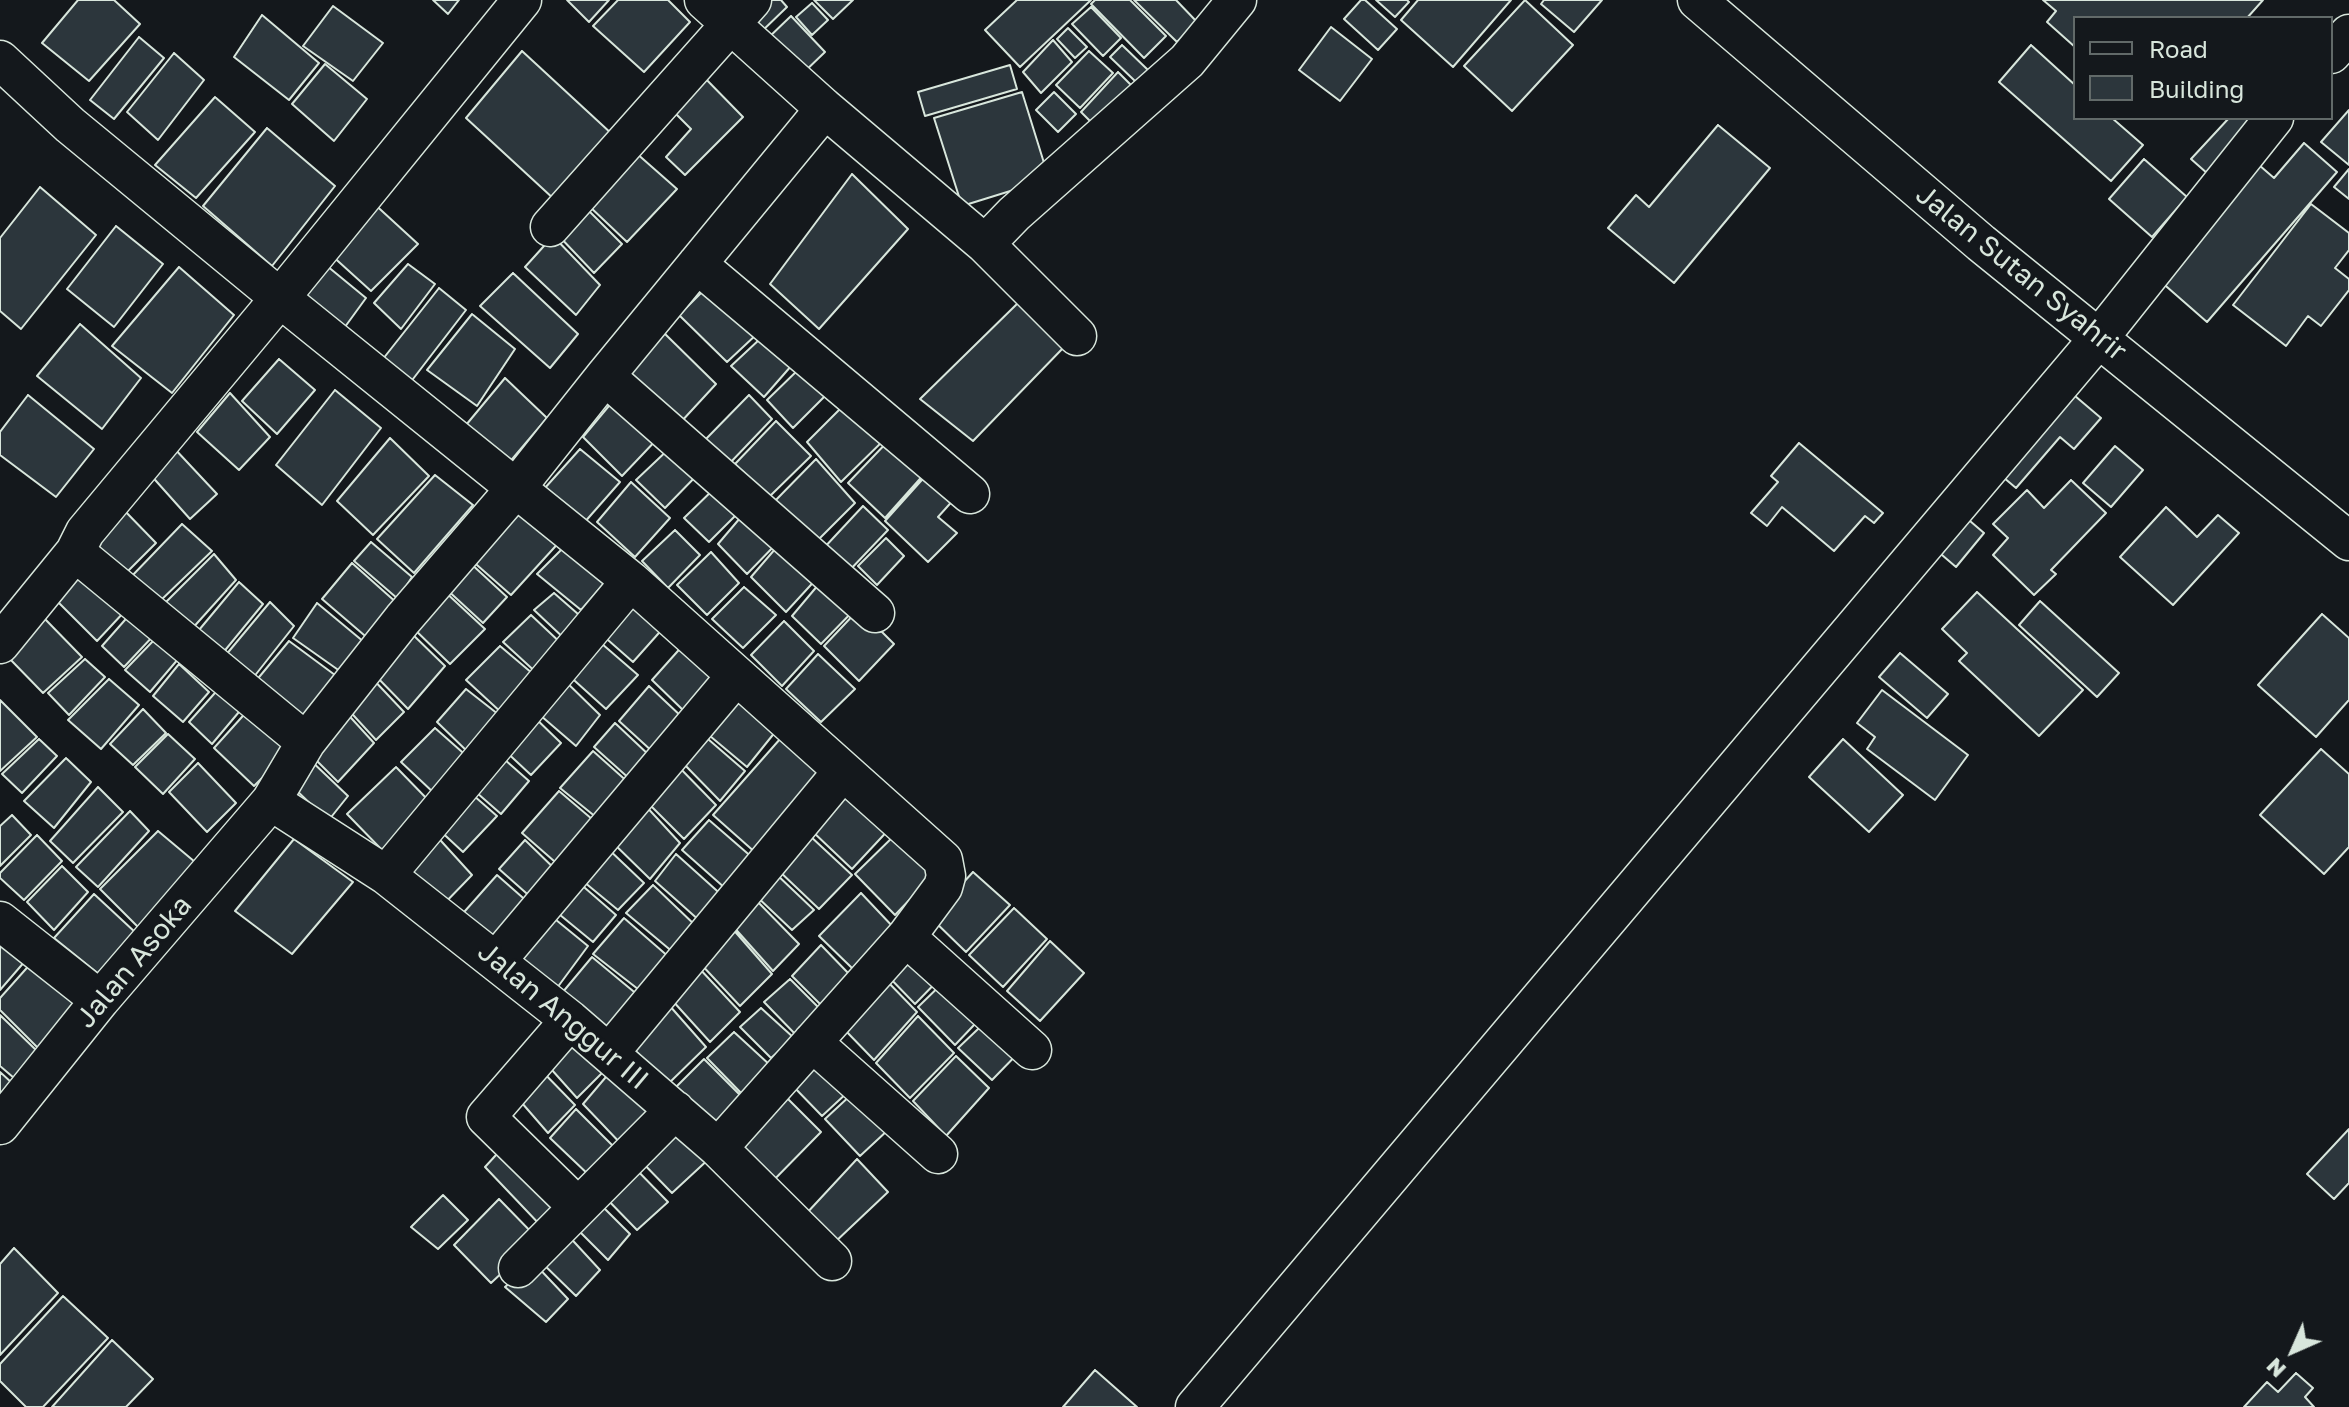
<!DOCTYPE html>
<style>
body{margin:0}
#map{position:relative;width:2349px;height:1407px;overflow:hidden;background:#14181c;font-family:"Golos Text",sans-serif}
canvas{display:block}
.legend{position:absolute;left:2073px;top:16px;width:260px;height:104px;box-sizing:border-box;background:#14181c;border:2px solid #626a69;margin:0;padding:10px 14px;list-style:none;font-size:24px;color:#d8e6dc}
.legend li{display:flex;align-items:center;gap:16px;height:40px}
.legend b{width:40px;border:2px solid #626a69}
.north{position:absolute;left:2253px;top:1311px;width:80px;height:80px;-webkit-text-stroke:6px #14181c;paint-order:stroke;rotate:225deg;font-size:22px;font-weight:700;line-height:32px;text-align:center;color:#d8e6dc}
.north::after{content:'';display:block;margin:auto;width:28px;height:36px;background:#d8e6dc;clip-path:polygon(50% 0,100% 100%,50% 72%,0 100%)}
</style>
<div id="map">
<canvas width="2349" height="1407"></canvas>
<ul class="legend">
<li><b style="height:10px;background:#14181c"></b>Road</li>
<li><b style="height:22px;background:#2c363c"></b>Building</li>
</ul>
<div class="north">N</div>
</div>
<script>
const ctx = document.querySelector('canvas').getContext('2d');
ctx.lineJoin = 'round';
function fillPath(path, color) {
  ctx.fillStyle = color;
  ctx.fill(path, 'evenodd');
}
function poly(rows) {
  const path = new Path2D();
  for (const r of rows) {
    path.moveTo(r[0], r[1]);
    for (let i = 2; i < r.length; i += 2) path.lineTo(r[i], r[i + 1]);
  }
  return path;
}
function stroke(path, color, width, dash) {
  ctx.strokeStyle = color;
  ctx.lineWidth = width;
  ctx.lineCap = dash ? 'butt' : 'round';
  ctx.setLineDash(dash || []);
  ctx.stroke(path);
}
function label(font, color, halo, rows, align = 'center') {
  ctx.font = font + ' "Golos Text",sans-serif';
  ctx.lineWidth = 6;
  ctx.setLineDash([]);
  ctx.textBaseline = 'middle';
  ctx.strokeStyle = halo;
  ctx.fillStyle = color;
  for (const [text, x, y, turn = 0] of rows) {
    ctx.save();
    ctx.translate(x, y);
    ctx.rotate((+turn || 0) * Math.PI / 180);
    ctx.textAlign = isNaN(turn) ? turn : align;
    if (halo) ctx.strokeText(text, 0, 0);
    ctx.fillText(text, 0, 0);
    ctx.restore();
  }
}
const building = poly([
 [78,0,114,0,140,24,89,81,42,43,78,0],
 [433,0,459,0,448,14,433,0],
 [567,0,609,0,589,22,567,0],
 [618,0,668,0,690,22,644,72,593,26,618,0],
 [764,0,781,0,787,7,759,34,745,20,764,0],
 [814,0,853,0,833,19,814,0],
 [1017,0,1091,0,1020,67,985,30,1017,0],
 [1095,0,1130,0,1166,36,1144,58,1091,4,1095,0],
 [1134,0,1176,0,1197,22,1177,42,1134,0],
 [1361,0,1365,0,1397,29,1378,50,1344,19,1361,0],
 [1376,0,1407,0,1409,2,1395,17,1376,0],
 [1418,0,1511,0,1453,67,1401,20,1418,0],
 [1525,0,1573,45,1512,111,1464,66,1525,0],
 [1544,0,1602,0,1574,32,1541,4,1544,0],
 [2043,0,2263,0,2247,18,2075,18,2075,47,2047,22,2056,11,2043,0],
 [812,3,828,20,812,35,796,17,812,3],
 [333,6,383,43,353,81,303,46,333,6],
 [1091,7,1121,38,1103,56,1072,24,1091,7],
 [262,15,319,63,289,100,234,57,262,15],
 [791,16,825,52,800,76,766,40,791,16],
 [1331,27,1372,59,1340,101,1299,70,1331,27],
 [1068,28,1087,47,1075,58,1057,39,1068,28],
 [139,37,164,58,114,119,90,100,139,37],
 [1053,40,1072,62,1041,93,1023,72,1053,40],
 [1122,45,1148,70,1136,82,1110,57,1122,45],
 [2031,45,2075,85,2075,118,2112,118,2143,145,2111,181,1999,82,2031,45],
 [522,51,613,135,555,200,466,118,522,51],
 [1089,51,1113,73,1080,108,1056,85,1089,51],
 [174,53,204,80,158,140,127,112,174,53],
 [325,64,367,99,334,141,292,104,325,64],
 [1010,65,1017,89,925,116,918,92,1010,65],
 [1118,72,1133,87,1095,126,1081,112,1118,72],
 [700,73,743,117,685,175,666,157,691,129,669,107,700,73],
 [1022,92,1049,179,962,206,934,118,1022,92],
 [1054,92,1076,114,1058,132,1036,110,1054,92],
 [215,97,255,132,196,198,155,165,215,97],
 [2349,110,2349,165,2321,142,2349,110],
 [2229,118,2250,118,2208,174,2191,159,2229,118],
 [1718,125,1770,168,1674,283,1608,228,1636,195,1649,207,1718,125],
 [267,128,335,186,272,266,203,206,267,128],
 [2304,143,2337,172,2207,322,2159,280,2259,165,2274,178,2304,143],
 [635,152,677,189,627,242,588,205,635,152],
 [2144,159,2187,197,2152,237,2109,199,2144,159],
 [2349,169,2349,199,2334,187,2349,169],
 [852,174,908,229,819,329,770,284,852,174],
 [40,187,96,235,21,329,0,311,0,238,40,187],
 [370,200,418,244,371,291,329,253,370,200],
 [2311,204,2349,233,2349,250,2335,268,2349,279,2349,290,2321,326,2308,316,2286,346,2233,305,2311,204],
 [584,206,622,244,594,273,557,234,584,206],
 [116,226,163,264,114,327,67,289,116,226],
 [553,236,600,285,576,315,525,267,553,236],
 [321,261,366,298,342,331,295,297,321,261],
 [408,264,435,284,401,329,374,303,408,264],
 [179,267,234,315,172,393,112,346,179,267],
 [513,273,578,334,550,368,480,306,513,273],
 [707,287,758,333,727,362,679,315,707,287],
 [439,288,466,310,403,392,375,369,439,288],
 [1020,301,1065,346,973,441,920,399,1020,301],
 [472,314,515,349,477,406,427,370,472,314],
 [80,324,141,378,102,429,37,376,80,324],
 [661,330,716,384,680,423,623,371,661,330],
 [761,338,792,365,764,397,731,366,761,338],
 [279,359,315,390,277,434,242,401,279,359],
 [801,367,828,393,793,428,767,400,801,367],
 [505,378,547,418,508,464,466,425,505,378],
 [2055,379,2101,418,2074,449,2060,437,2016,488,1984,461,2055,379],
 [335,390,381,428,322,505,276,465,335,390],
 [230,393,270,437,239,470,197,432,230,393],
 [28,395,94,449,56,497,0,455,0,432,28,395],
 [618,395,660,436,622,476,583,437,618,395],
 [749,395,772,419,729,464,704,441,749,395],
 [848,401,886,438,841,482,807,442,848,401],
 [776,421,811,456,769,497,735,464,776,421],
 [892,437,927,471,885,518,848,483,892,437],
 [390,438,429,476,373,535,337,501,390,438],
 [1799,443,1883,513,1874,523,1865,516,1834,551,1782,507,1767,526,1751,513,1778,482,1771,476,1799,443],
 [673,445,702,470,665,508,636,480,673,445],
 [2115,446,2143,470,2111,507,2083,483,2115,446],
 [173,447,217,494,190,519,148,472,173,447],
 [580,449,620,482,583,524,544,489,580,449],
 [816,459,855,503,815,543,772,504,816,459],
 [929,472,956,497,938,517,957,533,928,562,885,521,929,472],
 [435,475,473,505,414,573,377,539,435,475],
 [2071,480,2106,513,2051,570,2056,574,2034,595,1993,555,2008,538,1993,524,2027,490,2044,508,2071,480],
 [631,482,670,518,635,557,597,522,631,482],
 [719,484,743,508,709,542,684,518,719,484],
 [518,499,563,538,511,595,469,558,518,499],
 [863,506,888,530,847,573,822,550,863,506],
 [2166,507,2197,537,2218,515,2239,533,2173,605,2120,557,2166,507],
 [122,508,156,543,126,573,91,540,122,508],
 [1956,509,1984,533,1956,567,1928,543,1956,509],
 [746,511,780,540,747,574,718,544,746,511],
 [182,524,212,551,158,603,129,579,182,524],
 [675,530,700,555,668,588,642,561,675,530],
 [886,538,904,556,877,585,858,566,886,538],
 [782,541,820,575,786,612,751,577,782,541],
 [371,542,412,577,398,599,354,561,371,542],
 [569,542,612,574,581,610,537,574,569,542],
 [711,552,739,583,707,615,677,585,711,552],
 [214,554,236,580,190,631,163,605,214,554],
 [468,561,507,597,483,623,444,587,468,561],
 [352,563,398,604,371,641,322,599,352,563],
 [79,571,125,611,97,641,55,599,79,571],
 [824,578,857,607,821,644,792,616,824,578],
 [239,582,263,604,222,654,194,636,239,582],
 [744,587,776,615,743,648,712,619,744,587],
 [442,589,485,629,450,664,409,624,442,589],
 [631,592,666,625,633,662,600,633,631,592],
 [1977,592,2083,690,2039,736,1959,661,1967,653,1942,629,1977,592],
 [554,593,586,621,568,642,534,610,554,593],
 [2040,601,2119,673,2097,697,2019,625,2040,601],
 [270,602,294,626,253,678,225,656,270,602],
 [317,603,370,647,344,674,293,638,317,603],
 [859,609,894,644,859,681,824,646,859,609],
 [132,612,156,633,124,667,102,646,132,612],
 [2322,614,2349,638,2349,700,2316,737,2258,685,2322,614],
 [531,615,565,647,540,676,503,642,531,615],
 [44,618,82,657,43,693,7,656,44,618],
 [784,621,814,651,782,686,751,655,784,621],
 [407,629,445,666,408,709,372,672,407,629],
 [594,637,638,675,606,709,565,672,594,637],
 [156,638,179,658,150,692,125,670,156,638],
 [289,641,339,678,304,720,255,682,289,641],
 [685,643,720,672,685,712,652,680,685,643],
 [500,646,539,679,504,715,466,680,500,646],
 [1900,653,1948,694,1927,718,1879,677,1900,653],
 [818,654,855,689,821,722,786,689,818,654],
 [85,659,105,677,69,715,48,693,85,659],
 [179,664,209,692,183,722,153,696,179,664],
 [369,675,404,712,376,740,344,705,369,675],
 [560,676,600,715,576,746,533,709,560,676],
 [109,679,139,705,101,749,68,720,109,679],
 [222,685,244,706,212,744,189,722,222,685],
 [649,686,683,718,654,753,619,721,649,686],
 [466,689,503,718,471,755,437,722,466,689],
 [738,689,780,726,747,767,704,731,738,689],
 [1882,690,1968,755,1935,800,1867,749,1875,737,1857,723,1882,690],
 [0,700,37,737,0,771,0,700],
 [250,708,293,747,254,786,214,748,250,708],
 [342,708,374,743,338,782,308,752,342,708],
 [143,709,166,733,133,765,110,744,143,709],
 [530,713,561,743,531,775,501,747,530,713],
 [615,723,650,756,632,781,594,747,615,723],
 [435,728,470,759,435,794,401,762,435,728],
 [788,730,830,769,757,854,713,815,788,730],
 [701,733,745,771,720,801,680,760,701,733],
 [168,734,195,759,163,794,135,767,168,734],
 [39,739,57,756,22,793,2,774,39,739],
 [1843,739,1903,795,1869,832,1809,777,1843,739],
 [2321,749,2349,774,2349,847,2324,874,2260,815,2321,749],
 [593,751,630,784,602,822,560,788,593,751],
 [496,752,529,781,501,814,468,785,496,752],
 [306,756,348,796,328,821,292,786,306,756],
 [66,758,91,782,54,828,24,801,66,758],
 [198,763,236,803,207,832,169,792,198,763],
 [675,763,716,805,684,839,643,798,675,763],
 [396,767,430,802,382,850,347,814,396,767],
 [98,787,123,812,73,863,50,841,98,787],
 [852,787,893,825,852,869,812,831,852,787],
 [465,788,497,816,463,852,435,826,465,788],
 [559,791,599,825,562,868,522,833,559,791],
 [642,802,680,843,650,879,609,839,642,802],
 [130,811,149,831,98,887,76,867,130,811],
 [12,815,31,835,0,866,0,826,12,815],
 [709,820,754,859,726,889,682,850,709,820],
 [900,830,939,869,895,915,855,874,900,830],
 [158,831,195,862,138,927,100,889,158,831],
 [432,831,472,875,439,909,397,871,432,831],
 [37,835,62,861,24,900,0,878,0,873,37,835],
 [809,835,852,875,819,909,777,869,809,835],
 [294,839,353,882,292,954,235,911,294,839],
 [525,840,559,873,534,900,499,869,525,840],
 [603,844,644,883,618,910,578,877,603,844],
 [676,854,725,898,701,922,655,881,676,854],
 [62,866,88,892,54,930,27,902,62,866],
 [774,872,814,910,792,930,753,893,774,872],
 [973,872,1010,905,966,952,931,918,973,872],
 [497,875,530,904,491,946,457,920,497,875],
 [577,881,616,915,593,942,554,910,577,881],
 [653,885,696,926,674,953,626,913,653,885],
 [861,893,895,929,853,969,819,936,861,893],
 [94,894,136,933,100,975,54,938,94,894],
 [755,899,799,944,773,971,731,924,755,899],
 [1014,908,1047,939,1003,987,969,955,1014,908],
 [550,915,588,946,554,992,515,960,550,915],
 [624,918,670,958,643,993,593,954,624,918],
 [731,927,772,974,740,1006,698,961,731,927],
 [919,934,951,967,915,1004,885,973,919,934],
 [1050,941,1084,973,1040,1021,1007,991,1050,941],
 [0,945,26,960,0,990,0,945],
 [821,945,850,975,823,1007,792,976,821,945],
 [592,957,639,996,609,1033,562,993,592,957],
 [33,961,80,1002,39,1049,0,1010,0,998,33,961],
 [698,967,740,1012,710,1042,671,999,698,967],
 [956,970,993,1005,955,1045,918,1007,956,970],
 [790,979,824,1013,798,1037,764,1002,790,979],
 [885,979,917,1012,874,1060,843,1028,885,979],
 [669,1005,706,1047,667,1085,630,1045,669,1005],
 [761,1008,794,1038,771,1058,740,1027,761,1008],
 [997,1011,1028,1043,992,1080,958,1048,997,1011],
 [0,1015,37,1051,14,1078,0,1066,0,1015],
 [918,1016,954,1053,910,1098,876,1063,918,1016],
 [574,1032,608,1067,577,1098,543,1060,574,1032],
 [734,1032,771,1066,744,1096,707,1058,734,1032],
 [831,1043,863,1078,822,1116,791,1084,831,1043],
 [956,1056,989,1088,946,1136,913,1101,956,1056],
 [704,1059,744,1099,713,1131,671,1092,704,1059],
 [538,1067,575,1105,548,1133,515,1095,538,1067],
 [611,1071,655,1111,624,1147,583,1104,611,1071],
 [0,1072,12,1083,0,1096,0,1072],
 [867,1080,903,1116,860,1156,825,1119,867,1080],
 [783,1094,821,1132,764,1190,726,1150,783,1094],
 [576,1109,619,1152,592,1178,550,1138,576,1109],
 [675,1120,712,1156,672,1193,635,1155,675,1120],
 [2349,1129,2349,1183,2334,1199,2307,1174,2349,1129],
 [518,1131,579,1192,543,1228,485,1167,518,1131],
 [857,1159,888,1192,833,1244,805,1215,857,1159],
 [631,1164,668,1202,637,1230,602,1194,631,1164],
 [443,1195,468,1220,438,1249,411,1227,443,1195],
 [594,1198,630,1234,608,1260,570,1222,594,1198],
 [499,1199,538,1239,491,1283,454,1245,499,1199],
 [564,1231,600,1270,576,1296,538,1259,564,1231],
 [14,1248,58,1293,0,1355,0,1264,14,1248],
 [533,1262,568,1299,546,1322,505,1287,533,1262],
 [63,1296,108,1338,43,1407,26,1407,0,1381,0,1364,63,1296],
 [112,1340,153,1379,126,1407,52,1407,112,1340],
 [1095,1370,1137,1407,1063,1407,1095,1370],
 [2296,1373,2313,1388,2305,1397,2314,1407,2244,1407,2267,1382,2278,1392,2296,1373]
]);
fillPath(building, '#2c363c');
stroke(building, '#d8e6dc', 2);
const minor = poly([
 [1697,0,1981,243,2349,541],
 [2331,54,2349,34],
 [0,60,70,125,280,298,631,581,943,860,946,876,943,887,906,937,718,1148],
 [823,107,985,244,1077,336],
 [550,227,752,0],
 [985,244,1014,214,1187,61,1237,0],
 [697,264,970,494],
 [605,376,875,613],
 [75,552,306,742],
 [0,644,75,552,85,532,280,298,522,0],
 [271,801,386,875,570,1020,718,1148,832,1261],
 [386,875,631,581],
 [0,921,100,1000],
 [906,937,1032,1050],
 [497,960,736,676],
 [570,1020,486,1117,578,1207],
 [812,1042,938,1154],
 [610,1052,842,772],
 [0,1125,100,1000,271,801,306,742,403,619,516,488,605,376,818,117,823,107,704,0],
 [518,1268,675,1110],
 [1195,1407,2099,338,2274,118]
]);
stroke(minor, '#d8e6dc', 41);
stroke(minor, '#14181c', 38);
label('28px', '#d8e6dc', '#14181c', [
 ["Jalan Sutan Syahrir",2021,273,39],
 ["Jalan Asoka",134,962,-50],
 ["Jalan Anggur III",563,1016,40]
]);
</script>
